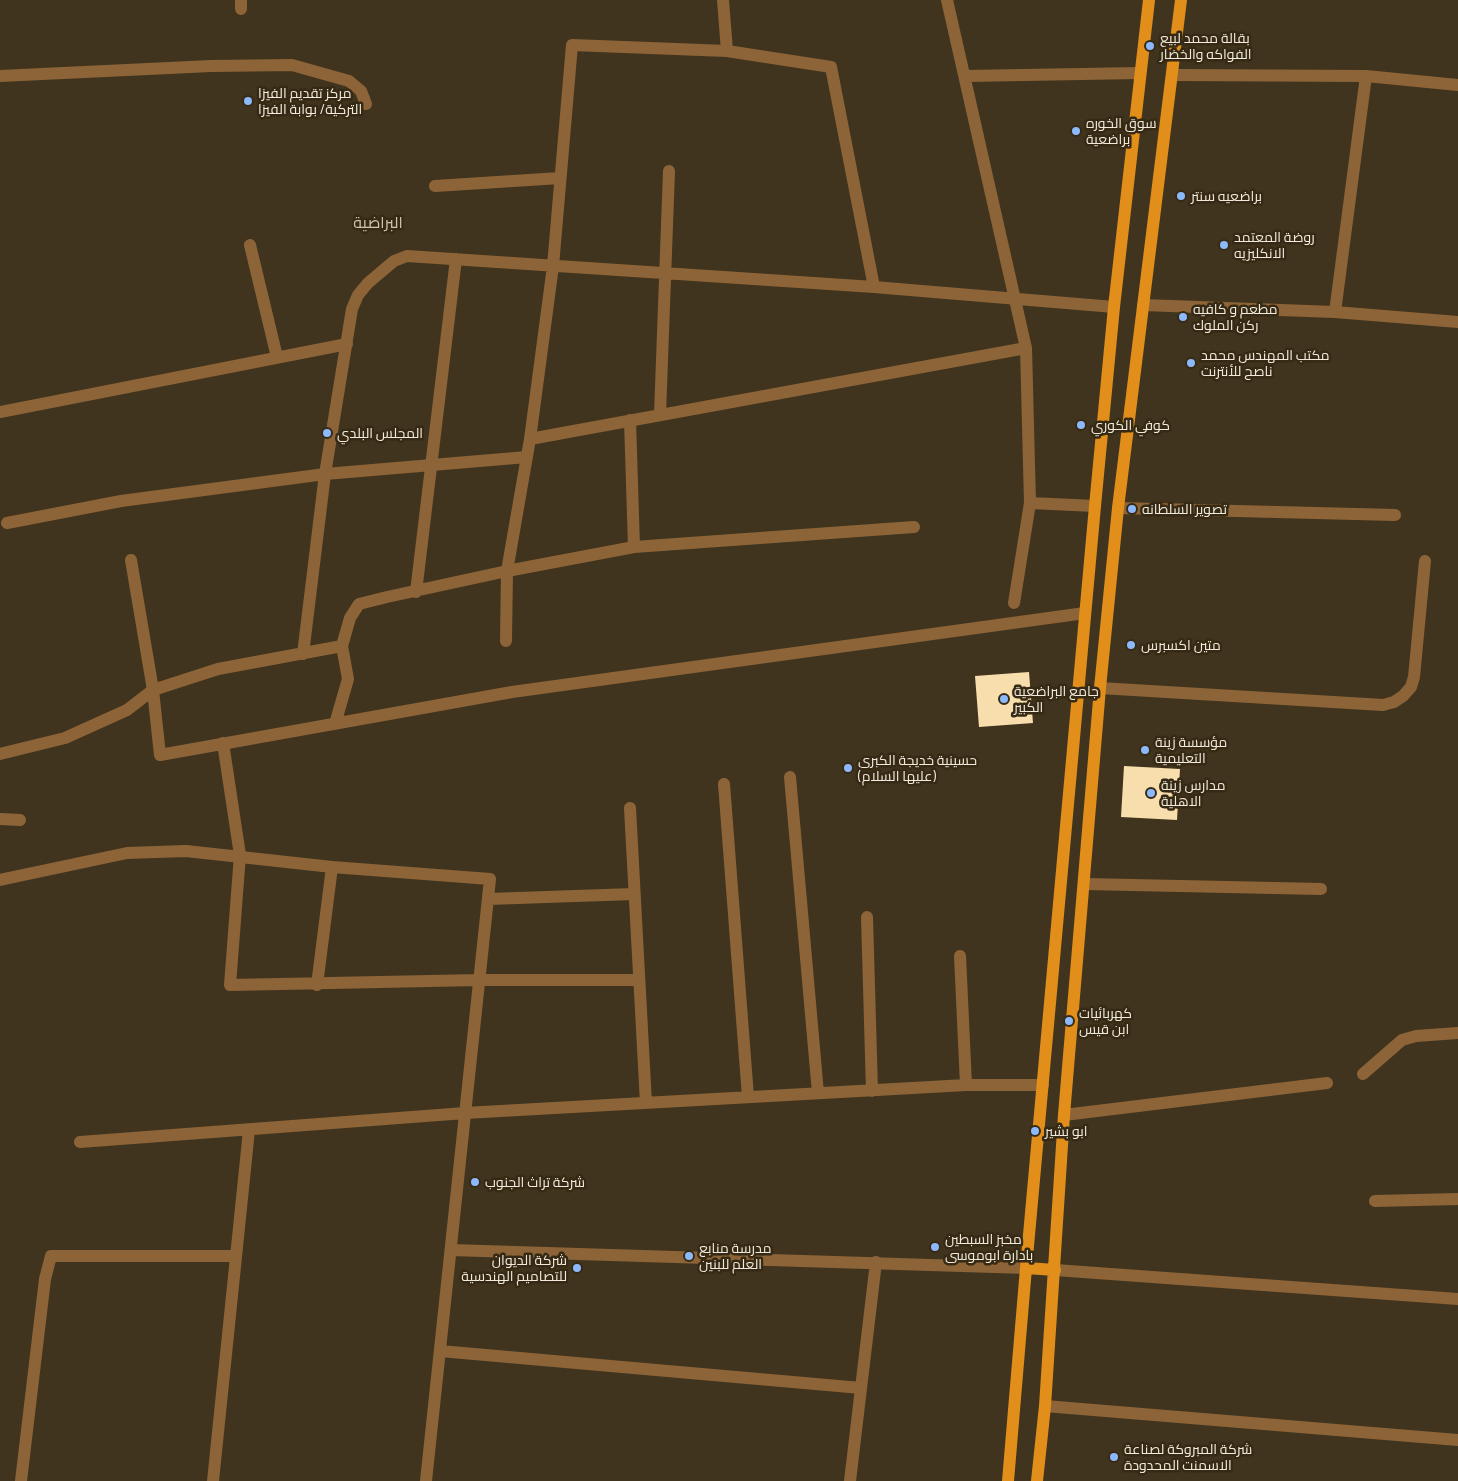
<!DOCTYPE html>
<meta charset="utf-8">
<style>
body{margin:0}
canvas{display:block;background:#40341e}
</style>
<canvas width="1458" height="1481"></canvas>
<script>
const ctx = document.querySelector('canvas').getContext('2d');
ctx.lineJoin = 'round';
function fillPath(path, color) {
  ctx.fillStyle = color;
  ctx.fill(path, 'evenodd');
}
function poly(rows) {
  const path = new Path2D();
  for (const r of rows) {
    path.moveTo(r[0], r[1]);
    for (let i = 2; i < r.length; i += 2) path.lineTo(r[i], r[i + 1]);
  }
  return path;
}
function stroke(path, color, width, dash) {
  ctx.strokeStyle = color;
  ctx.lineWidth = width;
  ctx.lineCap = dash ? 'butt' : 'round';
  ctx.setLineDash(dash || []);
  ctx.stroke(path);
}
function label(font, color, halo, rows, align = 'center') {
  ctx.font = font + ' Barlow,Cairo,sans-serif';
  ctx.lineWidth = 5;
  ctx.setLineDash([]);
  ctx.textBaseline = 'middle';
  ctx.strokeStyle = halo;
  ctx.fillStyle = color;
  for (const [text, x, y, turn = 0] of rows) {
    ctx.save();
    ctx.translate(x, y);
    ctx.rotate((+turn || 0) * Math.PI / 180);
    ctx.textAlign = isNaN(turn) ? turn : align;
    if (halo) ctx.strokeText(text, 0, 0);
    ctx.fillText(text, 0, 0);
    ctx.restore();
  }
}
fillPath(poly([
 [1029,672,1033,723,979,727,975,676],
 [1124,766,1180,769,1177,820,1121,817]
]), '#f8deac');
stroke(poly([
 [241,0,241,9],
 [723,0,727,51],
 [947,0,1026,348,1030,503,1014,603],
 [1173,75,1366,76,1458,85],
 [0,76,211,66,292,65,349,81,361,91,366,104],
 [966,76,1139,73],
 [435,186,560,178],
 [250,245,277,357],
 [1143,305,1335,312,1458,322],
 [1335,312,1366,76],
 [0,412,347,344],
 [660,414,669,171],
 [630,420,634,547],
 [530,439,1026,348],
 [1030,503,1095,506],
 [1118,508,1395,515],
 [7,523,121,501,325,474,527,457],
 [131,560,153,690,160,755,512,692,1085,613],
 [416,592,456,259],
 [506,641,507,571,530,439,553,266,572,45,727,51,831,67,874,287],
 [303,654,325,474,352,309,358,295,368,283,394,261,407,256,874,287,1114,307],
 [1100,688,1383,705,1394,702,1403,696,1411,687,1414,677,1425,561],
 [335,724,348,679,342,646],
 [223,743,240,855,230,985,480,980,639,980],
 [0,754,65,738,127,710,153,690,218,669,342,646,350,618,359,604,387,597,507,571,634,547,914,527],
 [790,777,818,1093],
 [724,784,748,1097],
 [630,808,646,1103],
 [0,819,20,820],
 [0,880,127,853,186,851,332,867,490,879,426,1481],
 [1085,884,1321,889],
 [488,899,634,894],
 [867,917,872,1091],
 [960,956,966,1085],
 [317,985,332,867],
 [1363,1074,1402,1040,1416,1036,1458,1033],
 [1064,1115,1327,1083],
 [80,1142,465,1113,966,1085,1043,1085],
 [1375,1201,1458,1199],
 [451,1250,1026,1268],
 [1055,1270,1458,1299],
 [440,1351,861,1388],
 [1045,1406,1458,1440],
 [21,1481,45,1279,51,1256,236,1256],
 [213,1481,249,1130],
 [850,1481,876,1262]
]), '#8d6437', 12);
stroke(poly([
 [1026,1268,1055,1270],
 [1008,1481,1026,1268,1095,506,1114,307,1149,0],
 [1037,1481,1045,1406,1064,1115,1100,688,1118,508,1181,0]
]), '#e18e1b', 12);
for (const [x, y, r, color] of [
 [1150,46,5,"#8cb9fc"],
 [248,101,5,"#8cb9fc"],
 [1076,131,5,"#8cb9fc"],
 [1181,196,5,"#8cb9fc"],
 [1224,245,5,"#8cb9fc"],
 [1183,317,5,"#8cb9fc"],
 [1191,363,5,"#8cb9fc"],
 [1081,425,5,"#8cb9fc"],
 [327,433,5,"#8cb9fc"],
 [1132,509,5,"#8cb9fc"],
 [1131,645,5,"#8cb9fc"],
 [1004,699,5,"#8cb9fc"],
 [1145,750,5,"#8cb9fc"],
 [848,768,5,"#8cb9fc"],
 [1151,793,5,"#8cb9fc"],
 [1069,1021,5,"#8cb9fc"],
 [1035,1131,5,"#8cb9fc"],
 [475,1182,5,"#8cb9fc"],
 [935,1247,5,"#8cb9fc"],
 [689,1256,5,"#8cb9fc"],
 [577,1268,5,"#8cb9fc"],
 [1114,1457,5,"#8cb9fc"]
]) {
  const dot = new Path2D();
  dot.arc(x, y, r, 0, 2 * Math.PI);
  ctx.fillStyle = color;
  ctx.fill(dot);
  stroke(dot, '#362a14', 2);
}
label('14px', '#f2ebdd', '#362a14', [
 ["بقالة محمد لبيع",1160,38],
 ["الفواكه والخضار",1160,54],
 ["مركز تقديم الفيزا",258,93],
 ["التركية/ بوابة الفيزا",258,109],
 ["سوق الخوره",1086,123],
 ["براضعية",1086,139],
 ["براضعيه سنتر",1191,196],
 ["روضة المعتمد",1234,237],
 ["الانكليزيه",1234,253],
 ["مطعم و كافيه",1193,309],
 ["ركن الملوك",1193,325],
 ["مكتب المهندس محمد",1201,355],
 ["ناصح للأنترنت",1201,371],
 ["كوفي الكوري",1091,425],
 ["المجلس البلدي",337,433],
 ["تصوير السلطانه",1142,509],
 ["متين اكسبرس",1141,645],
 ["جامع البراضعية",1014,691],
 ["الكبير",1014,707],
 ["مؤسسة زينة",1155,742],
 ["التعليمية",1155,758],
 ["حسينية خديجة الكبرى",858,760],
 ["(عليها السلام)",858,776],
 ["مدارس زينة",1161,785],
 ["الاهلية",1161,801],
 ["كهربائيات",1079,1013],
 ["ابن قيس",1079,1029],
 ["ابو بشير",1045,1131],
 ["شركة تراث الجنوب",485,1182],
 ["مخبز السبطين",945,1239],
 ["بادارة ابوموسى",945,1255],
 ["مدرسة منابع",699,1248],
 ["العلم للبنين",699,1264],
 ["شركة الديوان",567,1260,"right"],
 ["للتصاميم الهندسية",567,1276,"right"],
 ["شركة المبروكة لصناعة",1124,1449],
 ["الاسمنت المحدودة",1124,1465]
], 'left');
label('16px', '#d1c3a8', '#362a14', [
 ["البراضية",378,223]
]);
</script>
